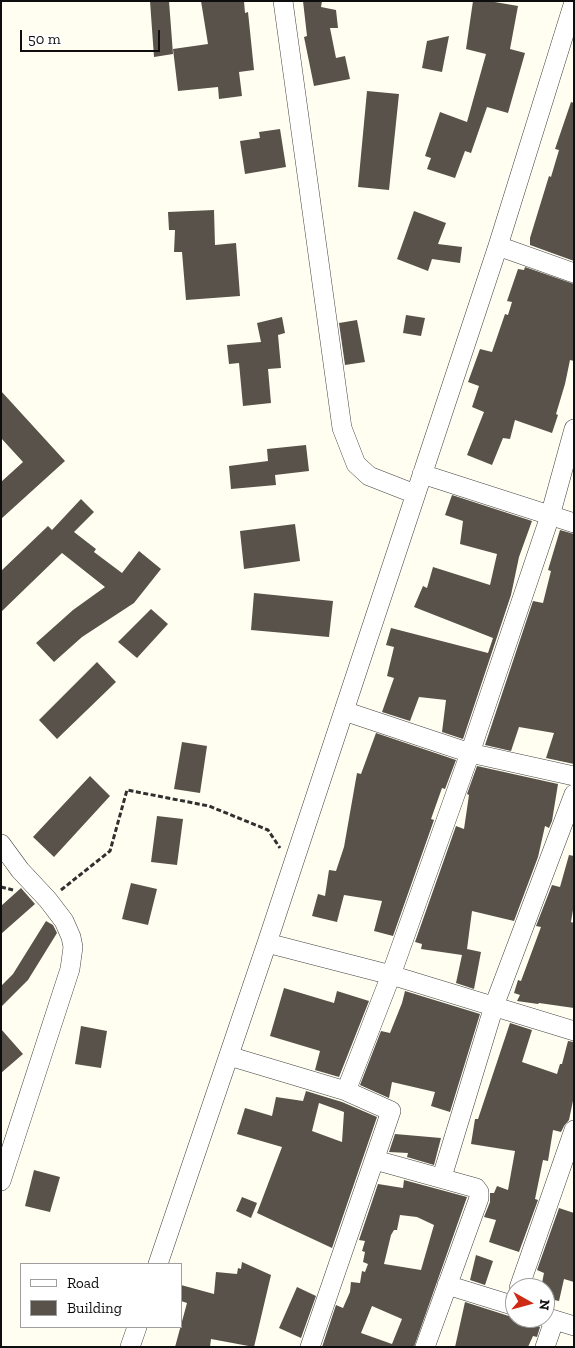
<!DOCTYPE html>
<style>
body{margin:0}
#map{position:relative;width:575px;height:1348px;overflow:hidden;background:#fffef0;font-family:"Zilla Slab",serif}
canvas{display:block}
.frame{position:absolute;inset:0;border:2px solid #0e0e0e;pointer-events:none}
.legend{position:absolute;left:20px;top:1263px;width:162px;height:65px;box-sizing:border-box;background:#fff;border:1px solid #9f9f9f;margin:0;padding:6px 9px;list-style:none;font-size:15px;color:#0e0e0e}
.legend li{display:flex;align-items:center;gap:10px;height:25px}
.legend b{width:25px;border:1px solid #9f9f9f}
.north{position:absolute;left:505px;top:1278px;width:50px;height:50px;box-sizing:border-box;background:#fff;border:1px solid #9f9f9f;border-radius:50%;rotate:97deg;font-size:14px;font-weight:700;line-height:20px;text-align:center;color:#0e0e0e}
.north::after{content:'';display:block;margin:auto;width:18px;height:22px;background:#ce2b17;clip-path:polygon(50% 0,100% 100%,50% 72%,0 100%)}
.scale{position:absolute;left:20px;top:30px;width:140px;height:22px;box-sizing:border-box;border:2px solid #0e0e0e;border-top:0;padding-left:6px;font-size:15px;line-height:18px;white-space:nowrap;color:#0e0e0e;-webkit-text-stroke:4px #fff;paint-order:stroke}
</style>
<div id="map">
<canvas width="575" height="1348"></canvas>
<div class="frame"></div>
<ul class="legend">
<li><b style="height:6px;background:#fff"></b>Road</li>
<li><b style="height:14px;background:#58524a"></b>Building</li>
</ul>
<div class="north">N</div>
<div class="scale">50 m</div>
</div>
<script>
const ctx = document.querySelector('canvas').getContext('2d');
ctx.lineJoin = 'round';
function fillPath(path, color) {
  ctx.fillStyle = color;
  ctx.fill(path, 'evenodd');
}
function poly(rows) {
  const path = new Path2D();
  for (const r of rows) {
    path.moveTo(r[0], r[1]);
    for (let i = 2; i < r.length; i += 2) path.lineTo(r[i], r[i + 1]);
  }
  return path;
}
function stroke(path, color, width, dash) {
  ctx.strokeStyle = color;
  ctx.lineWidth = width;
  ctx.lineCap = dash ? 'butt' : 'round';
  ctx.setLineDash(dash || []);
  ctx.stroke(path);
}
fillPath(poly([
 [150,1,169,1,173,54,154,57],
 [201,1,244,1,245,13,248,12,254,70,239,72,242,96,219,99,218,87,178,91,173,49,208,44],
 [303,1,322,1,321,7,336,10,338,28,330,28,336,58,345,56,350,79,314,86,304,37,307,36],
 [473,1,489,1,518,6,510,49,525,53,508,113,487,107,471,153,465,151,455,178,427,169,431,158,425,156,440,112,467,122,486,54,466,49],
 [449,36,442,72,422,68,427,41],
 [367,91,399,94,389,190,358,187],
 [571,102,574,103,574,261,530,245,530,238,549,176,551,177,559,150,555,149],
 [280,129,286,167,245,174,240,141,260,138,259,132],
 [214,210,215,245,236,243,240,296,186,300,182,252,174,252,175,230,169,230,168,212],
 [414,211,446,223,438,244,462,247,460,263,432,259,428,271,397,259],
 [525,267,574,284,574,361,570,360,565,384,556,414,558,415,552,433,515,420,510,439,503,438,492,465,467,455,484,412,472,407,479,386,468,382,480,349,492,352,505,314,508,315,512,302,507,301,518,269,524,270],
 [406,315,425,318,421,336,403,333],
 [282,317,285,333,278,335,281,368,268,369,271,403,243,406,239,363,229,364,227,345,261,342,257,323],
 [357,320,365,362,345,365,339,323],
 [1,391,65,461,1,519,1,482,23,462,1,438],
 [306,445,309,471,275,475,276,485,231,489,229,466,268,461,267,449],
 [452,495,532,521,519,557,511,595,463,739,442,732,446,700,419,697,410,721,382,712,394,678,387,676,394,647,386,645,391,628,488,653,493,638,414,607,423,586,427,588,433,567,490,585,497,554,460,544,463,521,445,515],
 [81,499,94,512,74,532,96,549,94,552,122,573,139,551,161,569,134,603,82,637,54,662,36,643,73,610,105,587,62,553,1,612,1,571,48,526,52,530],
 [295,524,300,561,244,569,240,531],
 [560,530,574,534,574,764,546,758,554,733,519,727,511,751,485,745,533,601,543,603,551,571,548,570],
 [254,593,333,601,329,637,251,630],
 [151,609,168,624,137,658,118,642],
 [97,662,116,682,57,739,39,720],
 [376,733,456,760,445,789,442,788,431,819,434,820,393,936,374,931,382,901,344,895,337,922,312,916,318,894,325,896,329,870,336,871,344,847,357,773,361,774],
 [182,742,207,746,200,793,174,789],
 [477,766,558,784,552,821,549,828,545,826,538,857,514,921,472,911,467,949,481,952,474,989,456,983,462,955,421,949,422,944,415,942,456,826,464,829,469,795,467,794],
 [90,776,110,796,54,857,33,837],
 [157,816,183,819,177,865,151,862],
 [569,855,574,856,574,904,571,922,574,923,574,1008,539,1003,538,1004,517,1001,520,995,514,993,518,980,521,981,541,927,536,926,552,885,560,887],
 [131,883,157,889,148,925,122,919],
 [21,888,35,904,1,934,1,906],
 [46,921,53,925,57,933,28,980,1,1007,1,986,13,974],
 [284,988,334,1003,337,991,369,1001,339,1077,315,1070,320,1051,270,1036],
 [405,991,480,1014,450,1112,431,1106,435,1092,392,1082,389,1098,360,1085,381,1031,390,1033,402,1003],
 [510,1023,532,1030,522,1062,557,1074,560,1064,562,1064,568,1041,574,1042,574,1096,569,1120,564,1126,561,1132,553,1130,548,1161,543,1160,535,1199,538,1200,519,1252,489,1242,496,1220,484,1217,490,1202,490,1193,494,1193,497,1186,508,1190,515,1151,471,1144,475,1119,478,1119],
 [81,1026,107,1031,101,1068,75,1064],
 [1,1029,23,1054,1,1073],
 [306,1091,342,1102,377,1117,332,1248,257,1213,282,1147,237,1134,245,1108,272,1116,276,1097,303,1101],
 [319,1103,344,1112,342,1142,312,1131],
 [395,1134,441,1138,434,1165,407,1157,408,1153,389,1152],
 [34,1170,60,1177,50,1212,25,1206],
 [404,1180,467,1197,414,1347,322,1347,336,1305,343,1308,350,1292,351,1282,360,1283,362,1271,365,1272,368,1264,363,1262,365,1252,362,1251,365,1241,359,1240,378,1184,403,1188],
 [400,1215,417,1217,434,1225,421,1270,384,1264,391,1235,394,1230,397,1230],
 [372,1306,402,1319,392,1344,361,1333],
 [242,1197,257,1203,251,1218,236,1211],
 [559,1208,574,1213,574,1282,564,1279,559,1301,545,1298,545,1288,541,1288,544,1273,537,1270],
 [476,1255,493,1261,485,1285,470,1280],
 [242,1262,271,1275,254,1347,211,1339,210,1347,175,1347,187,1303,181,1301,181,1285,214,1294,216,1272,237,1274,238,1268,241,1269],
 [297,1287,316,1296,301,1338,279,1328],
 [465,1302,515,1318,534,1318,536,1324,540,1327,537,1337,533,1336,528,1347,455,1347]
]), '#58524a');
const street = poly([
 [283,1,342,428,356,464,369,476,415,494],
 [498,246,574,273],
 [422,474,574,523],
 [344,711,470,753,574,776],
 [1,844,20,870,48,900,64,921,71,937,73,947,70,969,1,1181],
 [267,943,391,975,574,1031],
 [229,1056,346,1091,391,1111,310,1347],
 [346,1091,391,975,470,753,550,516,574,429],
 [375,1160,476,1188,479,1192,479,1198,425,1347],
 [442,1177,494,1006,574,794],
 [158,1264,267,943,498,246,574,2],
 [447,1285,515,1306],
 [519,1288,574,1130],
 [545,1317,574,1326],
 [130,1347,137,1327],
 [545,1347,554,1321]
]);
stroke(street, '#414141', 20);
stroke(poly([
 [1,887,13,890],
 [61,890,110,851,127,790,209,806,268,830,280,848]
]), '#303030', 3, [5, 2.5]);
stroke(street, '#fff', 19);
</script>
